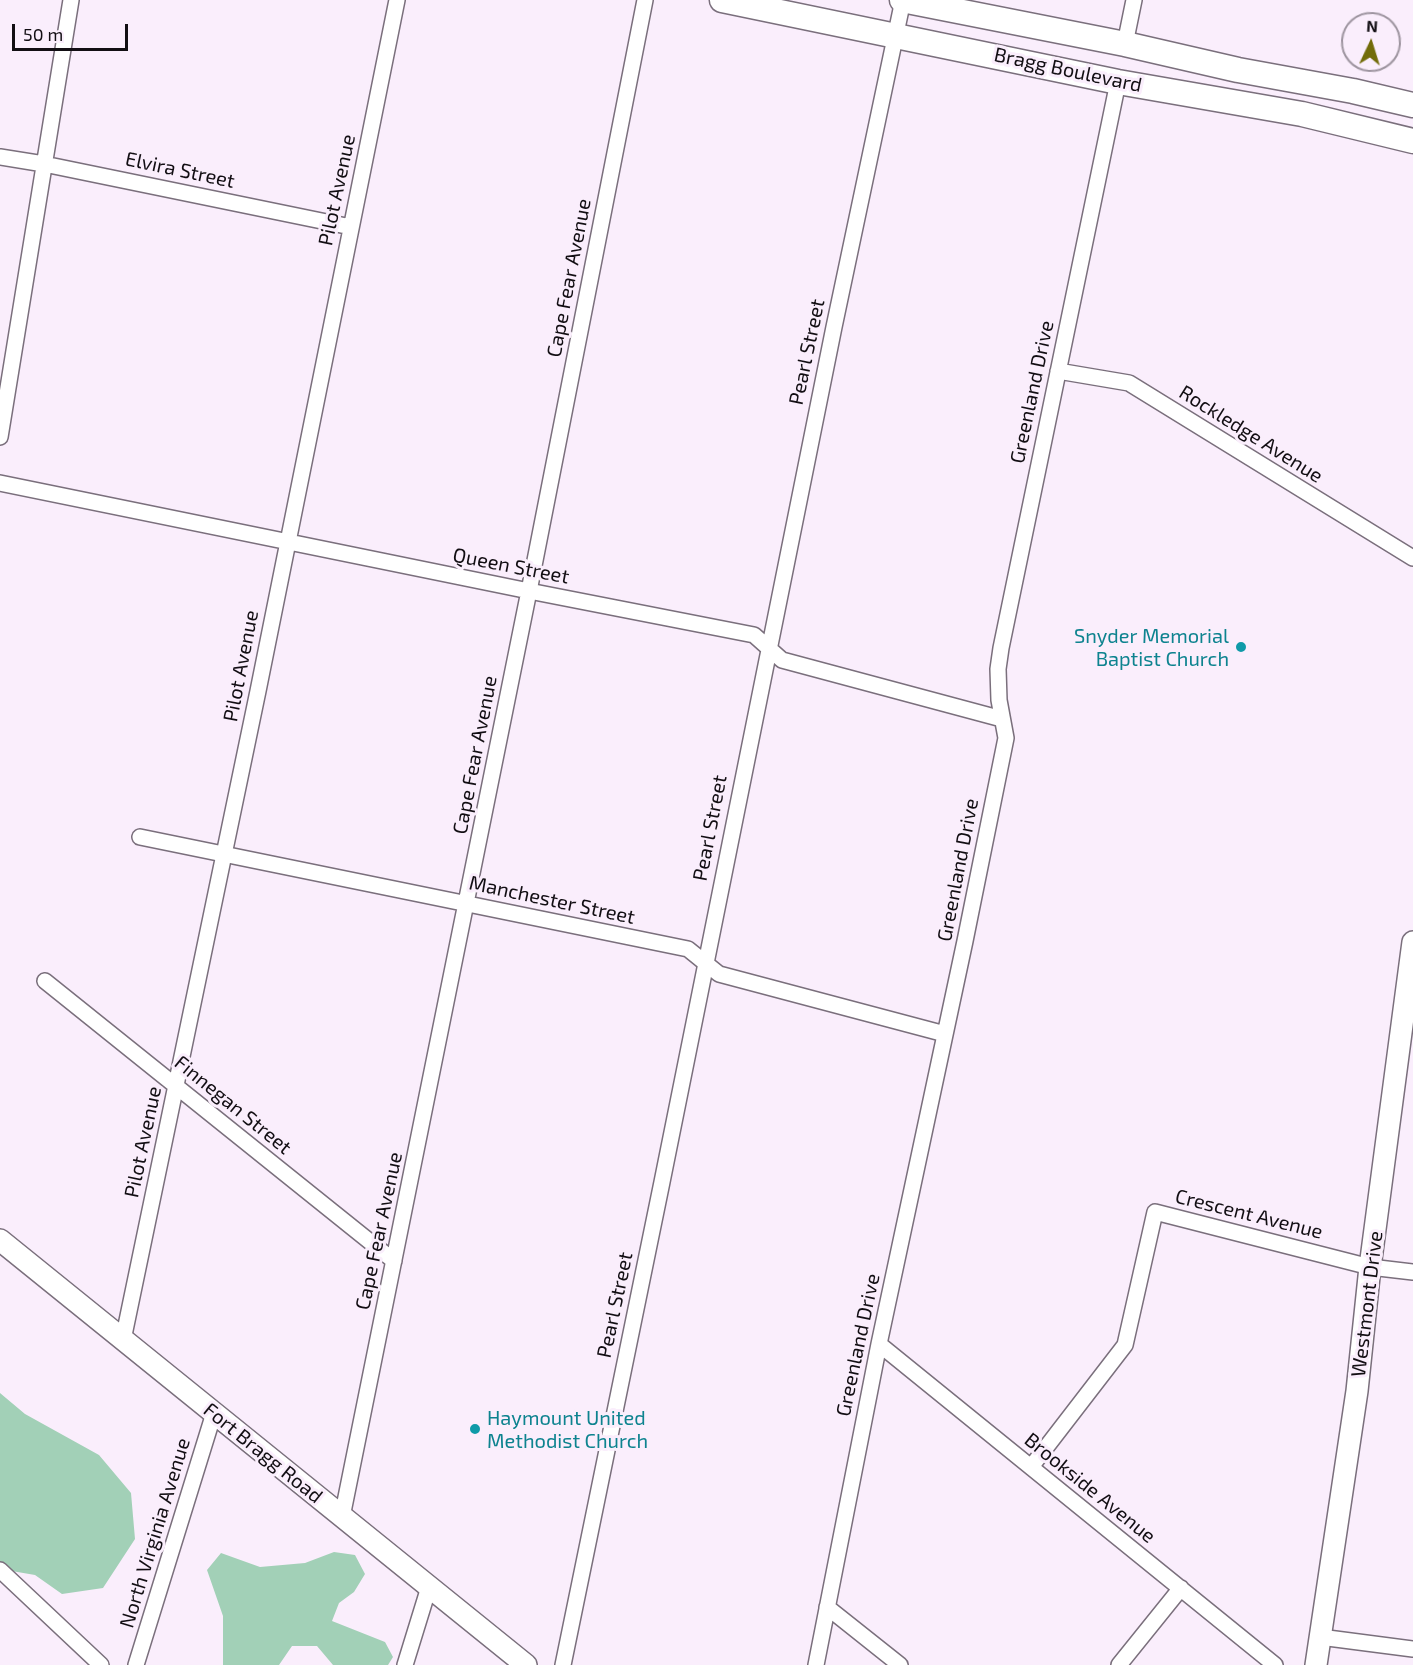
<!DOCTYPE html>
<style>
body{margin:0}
#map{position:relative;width:1413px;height:1665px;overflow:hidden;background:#faeefc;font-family:"Exo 2",sans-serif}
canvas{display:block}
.north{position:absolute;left:1341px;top:12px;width:60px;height:60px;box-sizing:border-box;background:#faeefc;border:2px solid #9d949f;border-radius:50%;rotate:4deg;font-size:16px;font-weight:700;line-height:24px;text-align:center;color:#120e13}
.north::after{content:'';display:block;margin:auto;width:21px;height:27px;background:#726c09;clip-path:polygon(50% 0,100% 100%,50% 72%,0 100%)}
.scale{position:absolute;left:12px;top:24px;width:116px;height:27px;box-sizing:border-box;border:3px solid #120e13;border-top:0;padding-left:8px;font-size:18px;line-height:21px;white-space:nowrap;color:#120e13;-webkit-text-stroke:4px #faeefc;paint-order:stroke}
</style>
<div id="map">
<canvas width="1413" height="1665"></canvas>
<div class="north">N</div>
<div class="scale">50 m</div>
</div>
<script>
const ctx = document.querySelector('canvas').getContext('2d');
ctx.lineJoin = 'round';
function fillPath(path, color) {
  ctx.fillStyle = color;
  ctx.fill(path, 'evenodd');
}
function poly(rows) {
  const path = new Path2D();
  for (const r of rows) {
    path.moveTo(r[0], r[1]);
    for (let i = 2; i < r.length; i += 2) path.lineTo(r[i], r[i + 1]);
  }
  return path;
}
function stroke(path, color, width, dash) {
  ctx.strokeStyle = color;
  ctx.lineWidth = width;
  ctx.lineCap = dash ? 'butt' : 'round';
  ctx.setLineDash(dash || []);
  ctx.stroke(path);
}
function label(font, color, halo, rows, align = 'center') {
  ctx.font = font + ' "Exo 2",sans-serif';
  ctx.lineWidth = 6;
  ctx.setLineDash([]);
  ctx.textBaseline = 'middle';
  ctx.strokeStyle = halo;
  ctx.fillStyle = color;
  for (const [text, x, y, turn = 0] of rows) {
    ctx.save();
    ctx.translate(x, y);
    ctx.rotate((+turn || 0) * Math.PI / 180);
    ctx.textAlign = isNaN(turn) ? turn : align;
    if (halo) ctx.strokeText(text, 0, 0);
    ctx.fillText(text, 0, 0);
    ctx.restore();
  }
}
fillPath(poly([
 [0,1393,25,1414,99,1455,131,1493,135,1539,103,1588,62,1594,35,1575,0,1569],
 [334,1552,355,1555,365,1574,354,1592,339,1603,332,1621,385,1642,393,1657,388,1665,333,1665,317,1646,292,1646,279,1665,223,1665,223,1616,207,1570,221,1553,260,1567,305,1563]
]), '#a2d0b7');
const street = poly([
 [1125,44,1134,0],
 [0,157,44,164,351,227],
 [1058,371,1129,383,1413,558],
 [0,437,71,0],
 [0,483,529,591,754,635,782,660,1002,719],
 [140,837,688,949,719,974,945,1034],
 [45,981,394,1261],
 [123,1340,258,691,397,0],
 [879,1344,1275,1665],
 [1031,1467,1125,1345,1155,1212,1370,1267,1413,1272],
 [342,1517,529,591,645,0],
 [0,1570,101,1665],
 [827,1607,900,1665],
 [1320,1637,1413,1649],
 [136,1665,214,1413],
 [405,1665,429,1587],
 [563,1665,662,1182,834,327,903,0],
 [816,1665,879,1344,965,941,1006,738,999,700,998,669,1001,648,1118,82],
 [1119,1665,1181,1588]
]);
const secondary = poly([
 [0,1240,526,1665],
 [1316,1665,1357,1391,1370,1267,1413,942]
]);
const primary = poly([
 [722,0,1118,82,1302,114,1413,141],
 [902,0,1125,44,1238,70,1353,91,1413,105]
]);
stroke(street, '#7a6f7c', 18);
stroke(secondary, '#7a6f7c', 24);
stroke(primary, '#7a6f7c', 27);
stroke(street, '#fff', 15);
stroke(secondary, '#fff', 21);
stroke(primary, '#fff', 24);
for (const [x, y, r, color] of [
 [1241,647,6,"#0f9aa8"],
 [475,1429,6,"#0f9aa8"]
]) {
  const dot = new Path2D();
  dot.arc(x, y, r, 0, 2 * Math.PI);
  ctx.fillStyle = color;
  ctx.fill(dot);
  stroke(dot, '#faeefc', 2);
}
label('20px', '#120e13', '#faeefc', [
 ["Bragg Boulevard",1068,70,12],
 ["Elvira Street",180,170,12],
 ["Pilot Avenue",337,190,-78],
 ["Cape Fear Avenue",569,278,-79],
 ["Pearl Street",807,352,-78],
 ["Greenland Drive",1032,392,-78],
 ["Rockledge Avenue",1251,434,32],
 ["Queen Street",511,566,11],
 ["Pilot Avenue",241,666,-79],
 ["Cape Fear Avenue",475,755,-79],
 ["Pearl Street",710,828,-79],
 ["Greenland Drive",958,870,-79],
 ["Manchester Street",552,900,12],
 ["Finnegan Street",233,1105,39],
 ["Pilot Avenue",143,1142,-78],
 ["Crescent Avenue",1249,1214,14],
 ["Cape Fear Avenue",379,1231,-78],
 ["Westmont Drive",1367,1304,-83],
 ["Pearl Street",615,1305,-78],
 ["Greenland Drive",858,1345,-78],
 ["Fort Bragg Road",263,1453,39],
 ["Brookside Avenue",1090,1488,39],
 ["North Virginia Avenue",155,1533,-73]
]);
label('20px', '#0d838f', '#faeefc', [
 ["Snyder Memorial",1229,636],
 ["Baptist Church",1229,659],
 ["Haymount United",487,1418,"left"],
 ["Methodist Church",487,1441,"left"]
], 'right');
</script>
